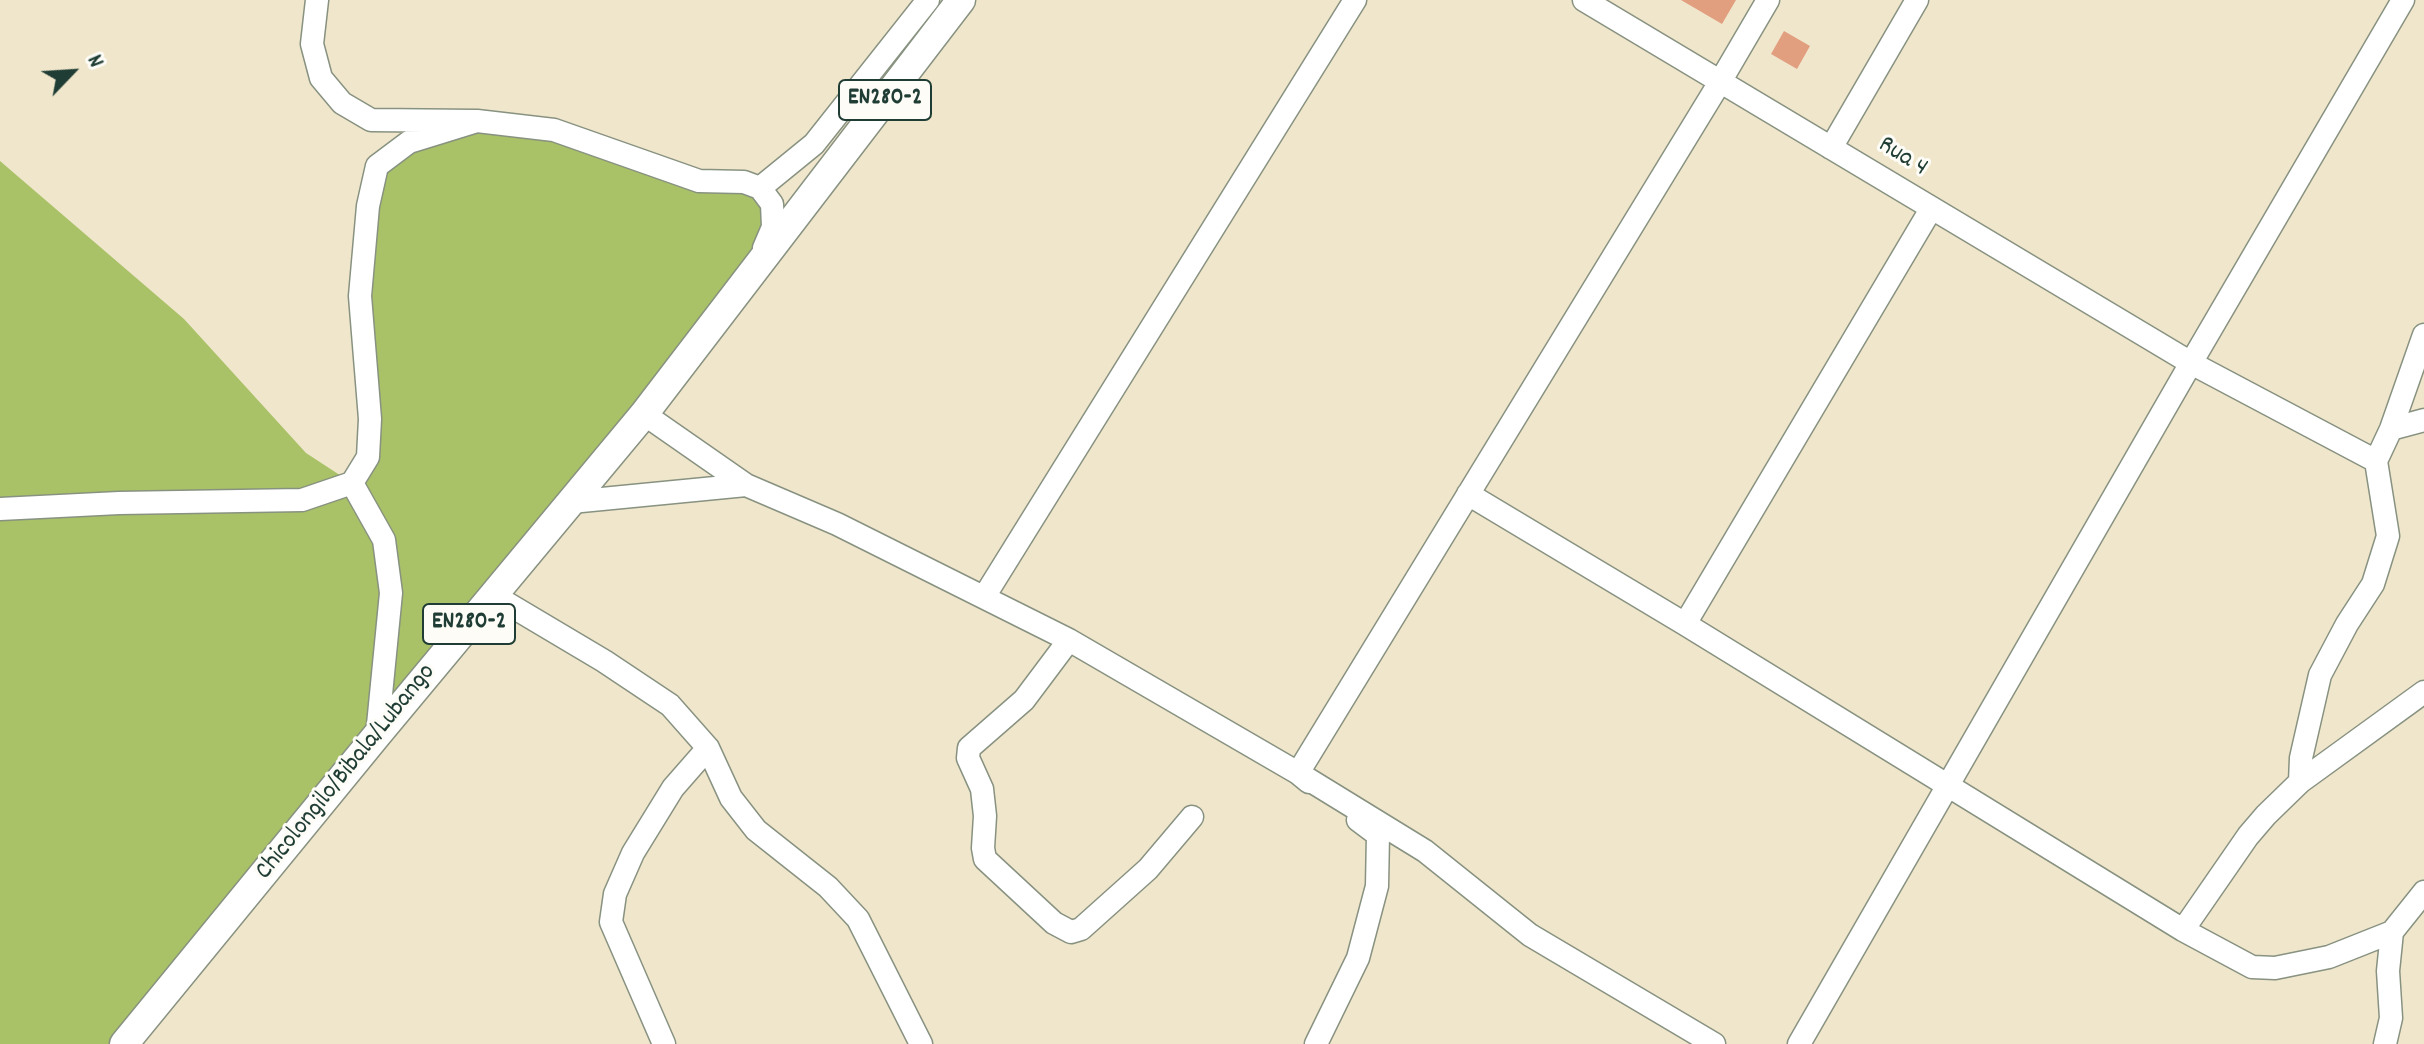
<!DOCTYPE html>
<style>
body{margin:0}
#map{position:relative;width:2424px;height:1044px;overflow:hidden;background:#f0e6cc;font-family:Dekko,sans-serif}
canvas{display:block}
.north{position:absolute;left:32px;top:32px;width:80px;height:80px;-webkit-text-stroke:6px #fdfcf7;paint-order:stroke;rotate:65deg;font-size:22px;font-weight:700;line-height:32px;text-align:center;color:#1f3d34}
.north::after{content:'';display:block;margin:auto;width:28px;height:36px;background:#1f3d34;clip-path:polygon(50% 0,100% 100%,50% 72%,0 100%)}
</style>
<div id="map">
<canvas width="2424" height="1044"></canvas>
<div class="north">N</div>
</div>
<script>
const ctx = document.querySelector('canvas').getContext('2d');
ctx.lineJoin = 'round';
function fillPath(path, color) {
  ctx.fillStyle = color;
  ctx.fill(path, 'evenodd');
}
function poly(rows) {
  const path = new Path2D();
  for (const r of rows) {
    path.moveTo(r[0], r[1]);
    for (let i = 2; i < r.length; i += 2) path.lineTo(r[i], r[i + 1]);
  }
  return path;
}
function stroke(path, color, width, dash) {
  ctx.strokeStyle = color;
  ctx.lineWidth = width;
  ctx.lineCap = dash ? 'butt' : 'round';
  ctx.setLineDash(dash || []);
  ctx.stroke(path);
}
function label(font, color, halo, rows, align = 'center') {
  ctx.font = font + ' Dekko,sans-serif';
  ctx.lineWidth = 6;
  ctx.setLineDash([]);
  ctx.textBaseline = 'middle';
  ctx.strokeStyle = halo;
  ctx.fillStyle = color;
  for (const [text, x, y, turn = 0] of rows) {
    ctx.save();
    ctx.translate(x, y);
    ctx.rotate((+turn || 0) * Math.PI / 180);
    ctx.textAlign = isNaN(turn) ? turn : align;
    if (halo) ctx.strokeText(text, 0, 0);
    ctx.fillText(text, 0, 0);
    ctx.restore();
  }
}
fillPath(poly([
 [477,121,760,188,772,204,758,264,124,1044,0,1044,0,161,184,319,306,453,352,483,368,457,363,356,377,166]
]), '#a9c167');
fillPath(poly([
 [1681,0,1736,0,1722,24],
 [1784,31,1810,46,1797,69,1771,54]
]), '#e19f80');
const minor = poly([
 [317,0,312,44,321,78,342,103,371,120,477,121,554,130,699,181,744,182,760,188,772,204,773,227,764,248],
 [1584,0,2191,363,2376,461],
 [1831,148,1917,0],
 [760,188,814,144,928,0],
 [644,414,746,485,837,524,1069,640,1298,773,1425,851,1530,935,1714,1044],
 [2391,429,2424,420],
 [1468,494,1685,624,2183,930,2252,967,2275,968,2329,957,2392,932],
 [571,502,746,485],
 [0,509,119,503,302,500,352,483],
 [493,595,604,661,670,705,708,748,731,798,756,830,828,887,858,919,921,1044],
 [984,597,1355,0],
 [1685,624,1931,209],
 [1069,640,1024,700,969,748,968,758,982,789,985,816,983,848,985,859,1054,923,1071,932,1081,929,1148,869,1192,817],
 [377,735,391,593,384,540,352,483,368,457,370,419,360,296,368,206,377,166,409,142,477,121],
 [1309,782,1298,773,1720,82,1768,0],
 [2300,782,2424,692],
 [2183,930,2248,836,2266,815,2300,782,2301,758,2320,675,2347,624,2373,584,2388,536,2376,461,2391,429,2424,335],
 [664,1044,611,922,615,894,633,853,673,788,708,748],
 [1316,1044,1358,958,1377,886,1378,835,1358,820],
 [1799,1044,2191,363,2403,0],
 [2385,1044,2391,1018,2388,971,2392,932,2424,892]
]);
const major = poly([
 [124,1044,377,735,644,414,961,0]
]);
stroke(minor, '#889280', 25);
stroke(major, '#889280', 31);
stroke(minor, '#fff', 22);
stroke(major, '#fff', 28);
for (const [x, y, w] of [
 [885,100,92],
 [469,624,92]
]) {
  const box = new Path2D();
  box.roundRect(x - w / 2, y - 20, w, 40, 6);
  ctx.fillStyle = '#fdfcf7';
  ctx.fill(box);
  stroke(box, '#1f3d34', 2);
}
label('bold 24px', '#1f3d34', null, [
 ["EN280-2",885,100],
 ["EN280-2",469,624]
]);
label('26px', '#1f3d34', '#fdfcf7', [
 ["Rua 4",1902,158,32],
 ["Chicolongilo/Bibala/Lubango",347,773,-51]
]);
</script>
